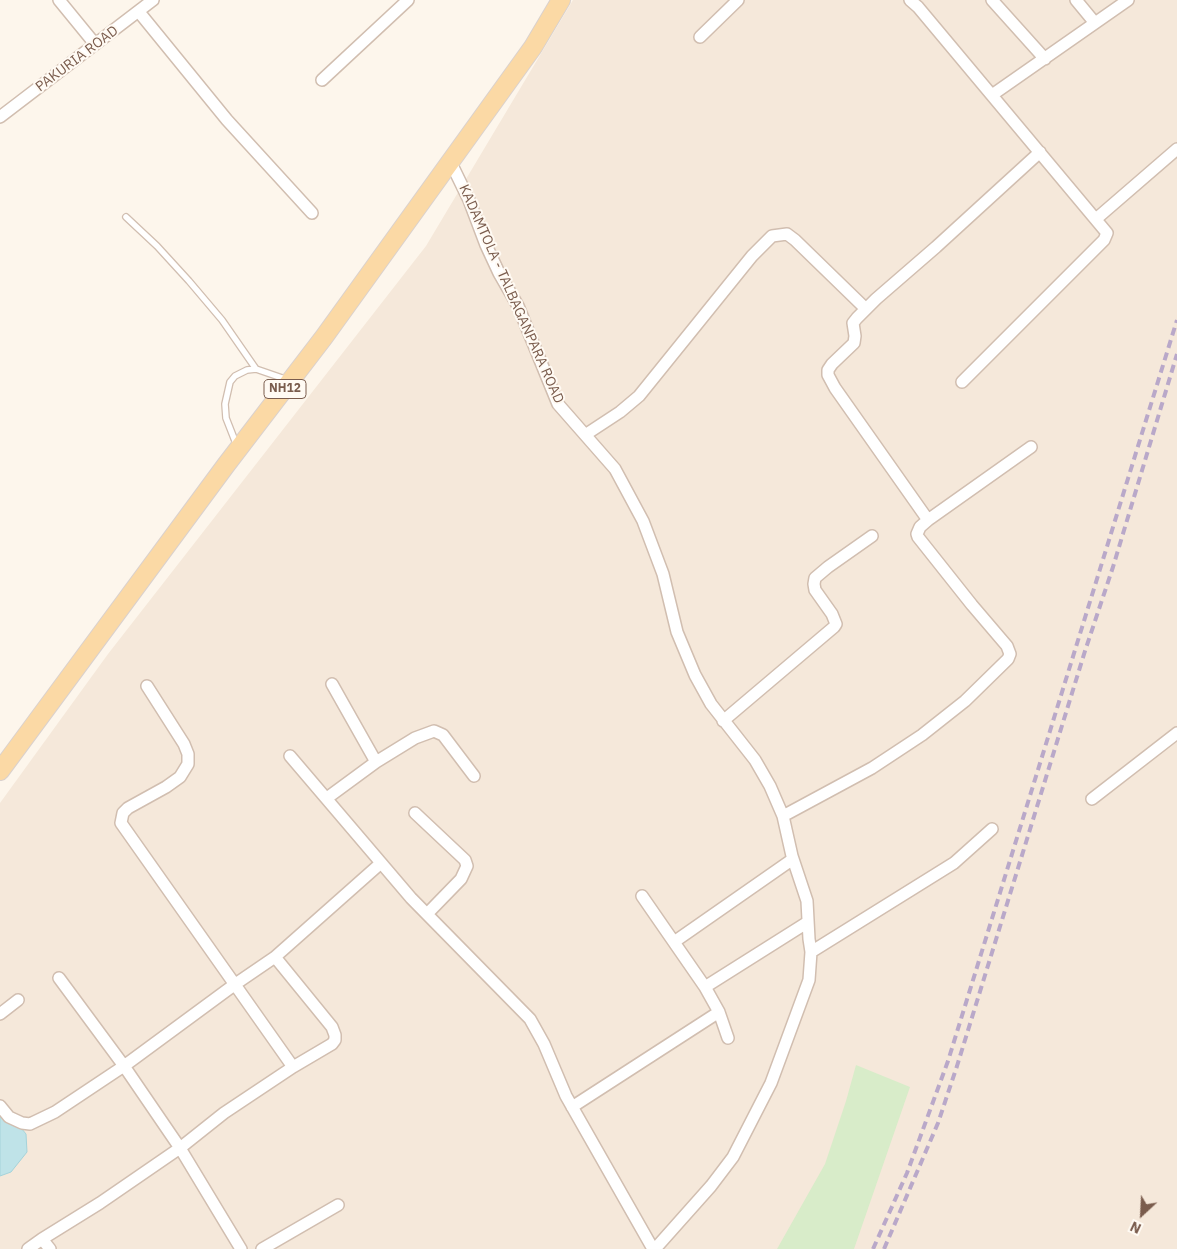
<!DOCTYPE html>
<style>
body{margin:0}
#map{position:relative;width:1177px;height:1249px;overflow:hidden;background:#fdf6ec;font-family:"IBM Plex Sans",sans-serif}
canvas{display:block}
.north{position:absolute;left:1117px;top:1189px;width:50px;height:50px;-webkit-text-stroke:4px #fffaf3;paint-order:stroke;rotate:205deg;font-size:14px;font-weight:700;line-height:20px;text-align:center;color:#7a5c4d}
.north::after{content:'';display:block;margin:auto;width:18px;height:22px;background:#7a5c4d;clip-path:polygon(50% 0,100% 100%,50% 72%,0 100%)}
</style>
<div id="map">
<canvas width="1177" height="1249"></canvas>
<div class="north">N</div>
</div>
<script>
const ctx = document.querySelector('canvas').getContext('2d');
ctx.lineJoin = 'round';
function fillPath(path, color) {
  ctx.fillStyle = color;
  ctx.fill(path, 'evenodd');
}
function poly(rows) {
  const path = new Path2D();
  for (const r of rows) {
    path.moveTo(r[0], r[1]);
    for (let i = 2; i < r.length; i += 2) path.lineTo(r[i], r[i + 1]);
  }
  return path;
}
function stroke(path, color, width, dash) {
  ctx.strokeStyle = color;
  ctx.lineWidth = width;
  ctx.lineCap = dash ? 'butt' : 'round';
  ctx.setLineDash(dash || []);
  ctx.stroke(path);
}
function label(font, color, halo, rows, align = 'center') {
  ctx.font = font + ' "IBM Plex Sans",sans-serif';
  ctx.lineWidth = 4;
  ctx.setLineDash([]);
  ctx.textBaseline = 'middle';
  ctx.strokeStyle = halo;
  ctx.fillStyle = color;
  for (const [text, x, y, turn = 0] of rows) {
    ctx.save();
    ctx.translate(x, y);
    ctx.rotate((+turn || 0) * Math.PI / 180);
    ctx.textAlign = isNaN(turn) ? turn : align;
    if (halo) ctx.strokeText(text, 0, 0);
    ctx.fillText(text, 0, 0);
    ctx.restore();
  }
}
fillPath(poly([
 [573,0,1177,0,1177,1249,0,1249,0,803,108,654,426,246]
]), '#f5e8da');
fillPath(poly([
 [856,1065,910,1087,854,1249,777,1249,825,1164,846,1101]
]), '#d8ecc9');
const water = poly([
 [0,1102,26,1134,27,1152,11,1172,0,1176,0,1102]
]);
fillPath(water, '#bfe3e8');
stroke(water, '#a5d3da', 1);
const service = poly([
 [126,217,157,246,189,281,222,320,256,369],
 [237,446,226,418,225,404,230,382,235,376,247,370,256,369,288,380]
]);
const minor = poly([
 [59,0,95,44],
 [910,0,918,7,1107,233,1104,240,962,382],
 [992,0,1045,59],
 [1076,0,1095,23],
 [139,12,227,120,312,213],
 [700,37,738,0],
 [322,80,408,0],
 [992,95,1128,0],
 [0,117,153,0],
 [450,161,469,200,486,245,499,273,518,306,558,404,615,469,643,521,663,574,677,632,695,675,711,704,755,760,770,786,783,816,792,856,807,901,809,939,811,952,809,980,771,1083,733,1157,711,1186,655,1249],
 [1096,219,1177,149],
 [585,435,620,412,639,396,752,256,772,236,787,234,795,240,866,309],
 [928,520,1031,447],
 [332,684,376,762],
 [723,721,834,627,836,624,832,614,815,590,814,584,815,578,828,567,872,536],
 [290,756,411,898,530,1019,544,1044,566,1096,653,1249],
 [327,798,376,762,415,738,434,731,443,735,474,776],
 [1092,799,1177,733],
 [415,813,465,860,467,866,461,879,427,914],
 [783,816,872,768,922,735,965,701,1008,659,1010,654,1007,646,972,605,918,537,917,534,920,527,928,520,835,388,828,375,828,370,832,364,854,343,855,336,853,323,857,318,876,299,936,247,1040,152],
 [642,896,705,987,719,1012,728,1038],
 [674,942,793,859],
 [811,952,954,863,992,829],
 [275,957,381,863],
 [59,978,124,1066,180,1148,224,1113,293,1067,121,823,123,813,128,808,166,787,180,777,188,764,188,754,184,744,147,686],
 [705,987,808,922],
 [0,1014,18,1000],
 [0,1106,9,1117,22,1123,30,1124,55,1112,124,1066,234,985,275,957,332,1027,335,1035,335,1040,332,1044,293,1067],
 [572,1107,719,1012],
 [42,1239,100,1203,180,1148,241,1249],
 [28,1249,42,1239,50,1249],
 [262,1249,338,1205]
]);
const primary = poly([
 [0,771,226,465,324,337,533,47,561,0]
]);
stroke(service, '#d1beb0', 8);
stroke(minor, '#d1beb0', 14);
stroke(primary, '#dad1cd', 20);
stroke(service, '#fff', 5.5);
stroke(minor, '#fff', 11);
stroke(primary, '#fbd9a5', 18);
stroke(poly([
 [873,1249,907,1173,948,1061,1177,320],
 [884,1249,938,1123,957,1066,1085,651,1113,567,1177,354]
]), '#b9a8c9', 4, [8, 5]);
for (const [x, y, w] of [
 [285,389,42]
]) {
  const box = new Path2D();
  box.roundRect(x - w / 2, y - 9.5, w, 19, 4);
  ctx.fillStyle = '#fffaf3';
  ctx.fill(box);
  stroke(box, '#7a5c4d', 1);
}
label('bold 12px', '#7a5c4d', null, [
 ["NH12",285,389]
]);
label('14px', '#7a5c4d', '#fffaf3', [
 ["PAKURIA ROAD",77,59,-37],
 ["KADAMTOLA - TALBAGANPARA ROAD",511,294,66]
]);
</script>
